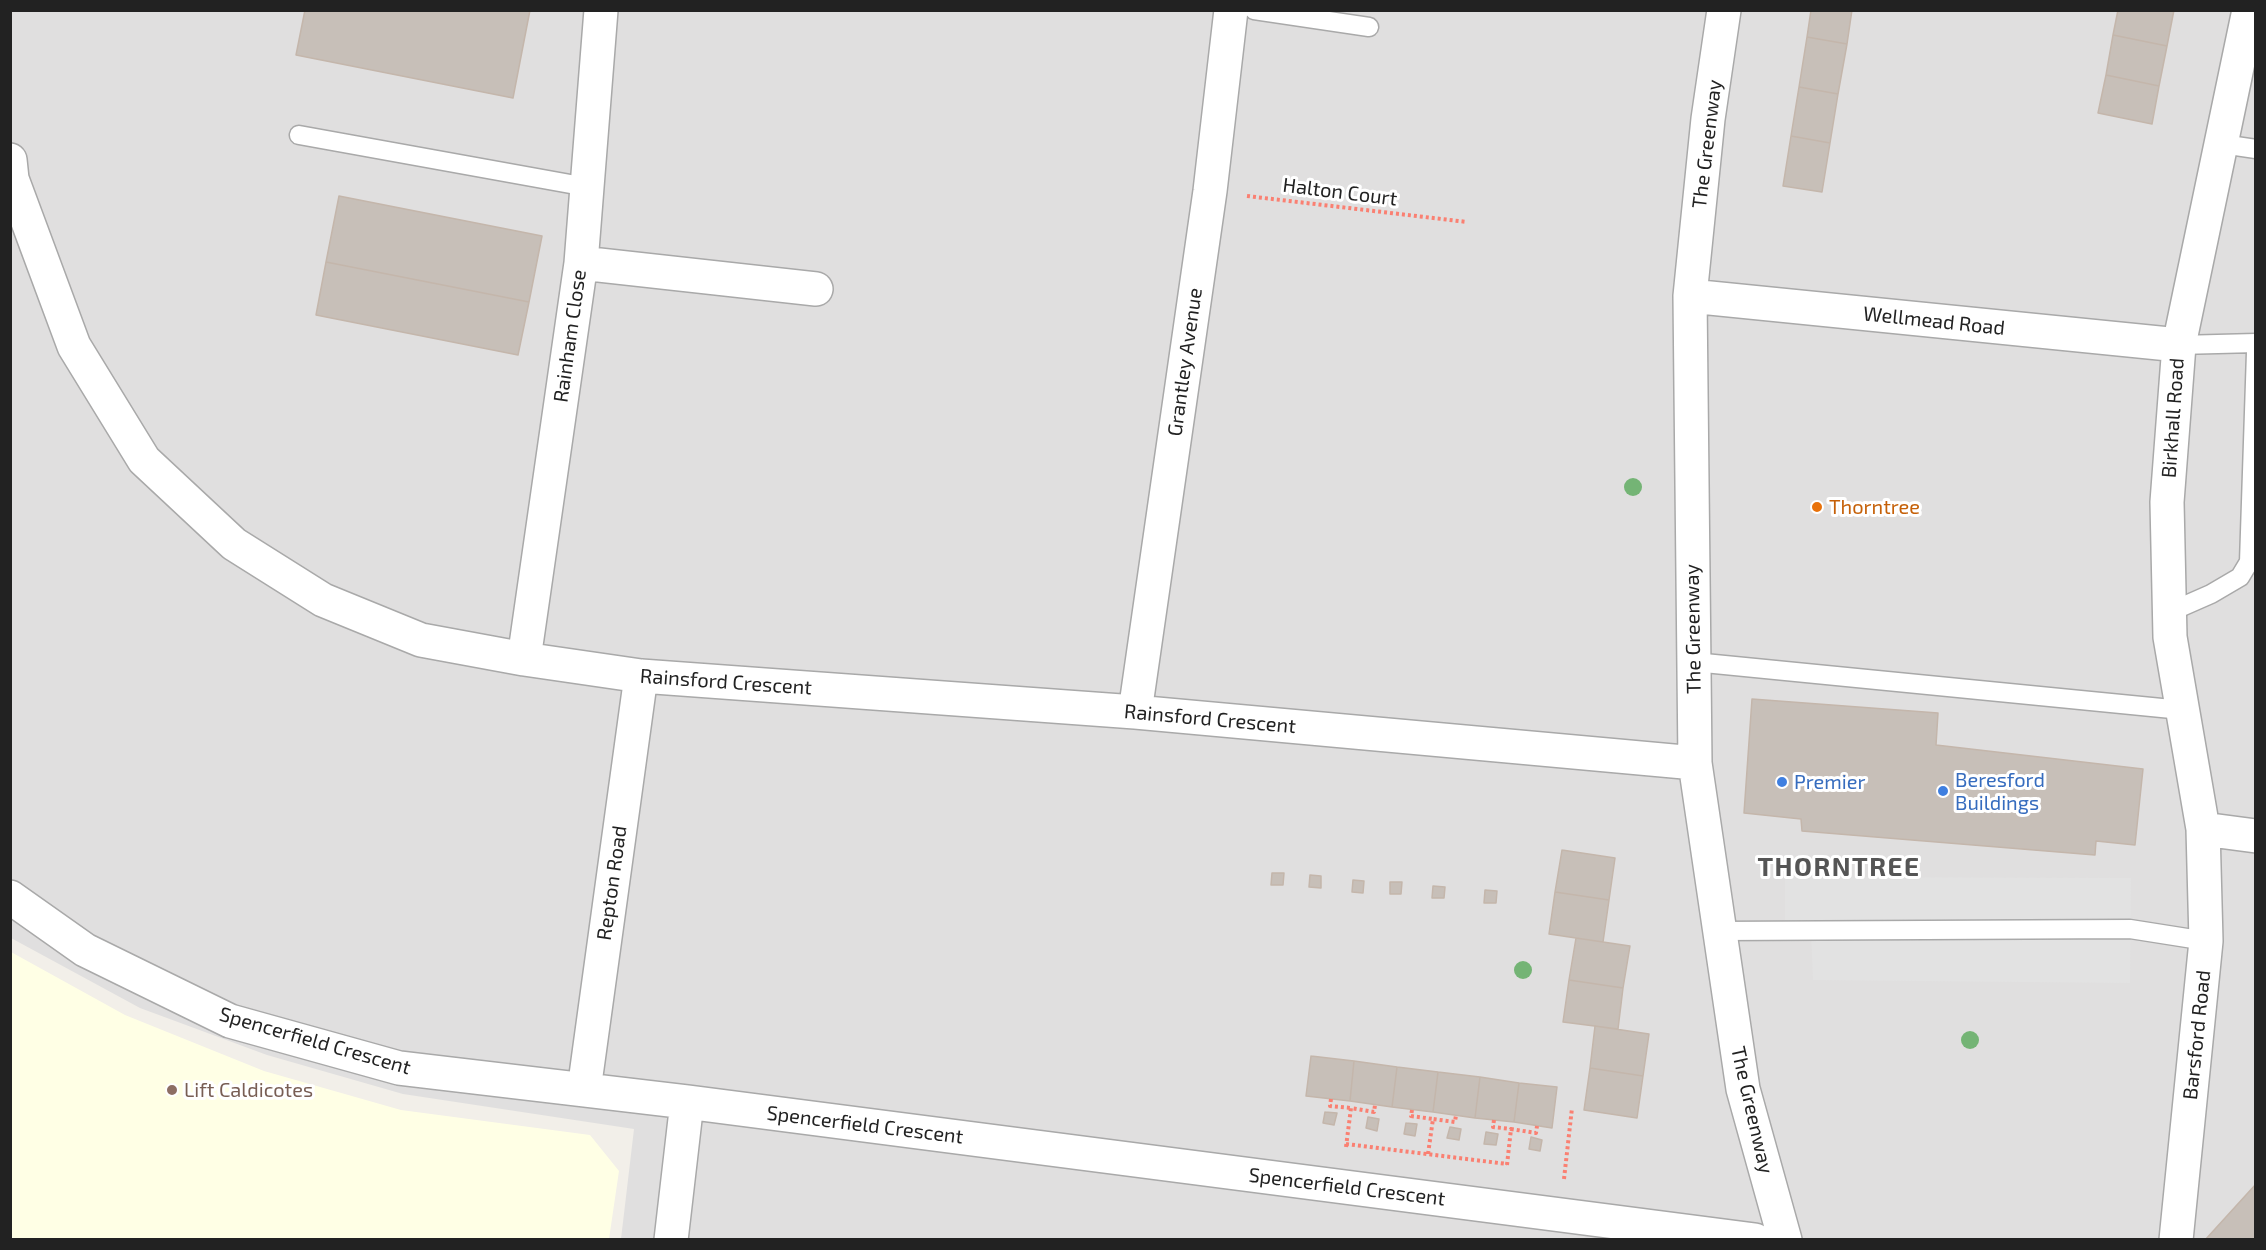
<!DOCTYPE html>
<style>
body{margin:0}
#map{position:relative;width:2266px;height:1250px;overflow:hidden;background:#f2efe9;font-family:"Exo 2",sans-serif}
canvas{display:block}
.frame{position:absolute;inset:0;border:12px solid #222;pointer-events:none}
</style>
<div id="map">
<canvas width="2266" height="1250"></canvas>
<div class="frame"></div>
</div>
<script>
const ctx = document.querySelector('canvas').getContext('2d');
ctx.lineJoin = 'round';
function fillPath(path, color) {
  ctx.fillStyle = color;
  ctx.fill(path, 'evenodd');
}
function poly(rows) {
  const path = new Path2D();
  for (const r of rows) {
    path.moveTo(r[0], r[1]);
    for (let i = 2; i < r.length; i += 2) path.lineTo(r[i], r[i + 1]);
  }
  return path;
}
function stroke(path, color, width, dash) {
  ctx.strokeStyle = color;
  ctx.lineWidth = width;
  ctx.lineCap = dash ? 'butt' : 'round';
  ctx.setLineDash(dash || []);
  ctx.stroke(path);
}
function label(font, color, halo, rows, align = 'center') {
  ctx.font = font + ' "Exo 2",sans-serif';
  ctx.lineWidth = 6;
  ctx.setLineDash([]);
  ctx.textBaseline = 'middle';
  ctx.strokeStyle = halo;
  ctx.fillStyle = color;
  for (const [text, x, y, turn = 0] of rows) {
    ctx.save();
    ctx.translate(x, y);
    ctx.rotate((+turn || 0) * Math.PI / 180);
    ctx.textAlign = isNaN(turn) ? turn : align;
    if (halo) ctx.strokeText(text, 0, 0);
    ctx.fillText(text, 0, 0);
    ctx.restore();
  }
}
fillPath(poly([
 [10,11,2255,11,2255,1239,621,1239,634,1129,403,1094,267,1055,140,1008,11,938]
]), '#e0dfdf');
fillPath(poly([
 [11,952,125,1015,264,1071,401,1110,590,1135,619,1171,609,1239,11,1239]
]), '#ffffe5');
fillPath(poly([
 [1785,877,2131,878,2130,983,1813,980,1811,931,1785,931]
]), '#e2e2e2');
const building = poly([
 [305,10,530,10,513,98,296,55,305,10],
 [1811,10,1852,10,1847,44,1807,37,1811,10],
 [2118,10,2174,10,2167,46,2113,35,2118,10],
 [2113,35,2167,46,2159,86,2106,75,2113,35],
 [1807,37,1847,44,1838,94,1799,87,1807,37],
 [2106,75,2159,86,2152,124,2098,113,2106,75],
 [1799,87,1838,94,1830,143,1791,136,1799,87],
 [1791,136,1830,143,1822,192,1783,186,1791,136],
 [339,196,542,236,529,302,326,262,339,196],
 [326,262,529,302,518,355,316,315,326,262],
 [1752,699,1938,713,1936,745,2143,769,2135,845,2096,841,2095,855,1802,831,1801,819,1744,813,1752,699],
 [1562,850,1615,858,1609,900,1555,892,1562,850],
 [1272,873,1284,873,1283,885,1271,885,1272,873],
 [1310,875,1321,876,1321,888,1309,887,1310,875],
 [1353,880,1364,881,1363,893,1352,892,1353,880],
 [1390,882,1402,882,1401,894,1390,894,1390,882],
 [1433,886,1445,887,1444,898,1432,898,1433,886],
 [1485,890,1497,891,1496,903,1484,903,1485,890],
 [1555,892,1609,900,1603,942,1549,934,1555,892],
 [1576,938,1630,946,1623,988,1569,980,1576,938],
 [1569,980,1623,988,1618,1029,1563,1022,1569,980],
 [1595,1026,1649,1034,1643,1076,1590,1068,1595,1026],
 [1311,1056,1354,1061,1350,1101,1306,1096,1311,1056],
 [1354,1061,1397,1067,1392,1107,1350,1101,1354,1061],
 [1397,1067,1438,1072,1433,1112,1392,1107,1397,1067],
 [1590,1068,1643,1076,1637,1118,1584,1110,1590,1068],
 [1438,1072,1480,1077,1475,1118,1433,1112,1438,1072],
 [1480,1077,1519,1083,1514,1122,1475,1118,1480,1077],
 [1519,1083,1557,1087,1552,1128,1514,1122,1519,1083],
 [1325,1112,1337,1113,1334,1125,1323,1123,1325,1112],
 [1368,1117,1379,1119,1377,1131,1366,1128,1368,1117],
 [1406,1123,1417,1124,1415,1136,1404,1134,1406,1123],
 [1450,1127,1461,1129,1459,1140,1447,1138,1450,1127],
 [1486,1132,1498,1134,1496,1145,1484,1144,1486,1132],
 [1531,1137,1542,1140,1540,1151,1529,1149,1531,1137],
 [2256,1184,2256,1240,2205,1240,2256,1184]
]);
fillPath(building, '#c7bfb8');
stroke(building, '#c4b6ab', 1.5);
const service = poly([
 [1254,10,1369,27],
 [299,135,587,187],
 [2222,144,2256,149],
 [2179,345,2256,343],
 [2170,612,2211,594,2240,577,2249,562,2256,352],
 [1694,662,2182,710],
 [1719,931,2130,929,2206,941]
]);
const minor = poly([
 [1724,10,1708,119,1690,296,1695,763,1743,1089,1785,1240],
 [10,160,12,179,74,346,144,460,234,544,323,600,421,640,524,659,641,676,1135,712,1695,763],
 [581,263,816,289],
 [1690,296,2179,345],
 [524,659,581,263,601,10],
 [1135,712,1210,191,1231,10],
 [2203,829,2256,836],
 [10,897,85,950,230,1021,399,1068,687,1102,1755,1240],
 [584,1090,641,676],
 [671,1240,687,1102],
 [2176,1240,2206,941,2203,829,2170,637,2167,502,2179,345,2249,10]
]);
stroke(service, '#a9a9a9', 21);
stroke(minor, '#a9a9a9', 36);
stroke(poly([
 [1247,196,1467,222],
 [1331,1099,1330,1106,1351,1108],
 [1412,1110,1411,1116,1433,1119],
 [1494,1120,1493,1127,1511,1129],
 [1346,1144,1507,1164],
 [1346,1147,1351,1108,1374,1112,1375,1105],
 [1428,1154,1433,1119,1455,1122,1456,1115],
 [1507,1165,1511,1129,1536,1133,1537,1126],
 [1564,1179,1572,1108]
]), '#fa8072', 4, [3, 3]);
stroke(service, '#fff', 18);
stroke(minor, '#fff', 33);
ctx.fillStyle = '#74b475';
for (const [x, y] of [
 [1633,487],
 [1523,970],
 [1970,1040]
]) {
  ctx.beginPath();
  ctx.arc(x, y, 9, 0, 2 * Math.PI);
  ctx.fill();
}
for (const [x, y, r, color] of [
 [1817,507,6,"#e8710a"],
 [1782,782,6,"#3f7fe0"],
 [1943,791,6,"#3f7fe0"],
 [172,1090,6,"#8d6e63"]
]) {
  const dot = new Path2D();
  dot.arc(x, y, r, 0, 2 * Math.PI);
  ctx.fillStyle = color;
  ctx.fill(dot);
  stroke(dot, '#fff', 2);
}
label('20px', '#222', '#fff', [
 ["The Greenway",1707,144,-83],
 ["Halton Court",1340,192,7],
 ["Wellmead Road",1934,321,6],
 ["Rainham Close",570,336,-82],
 ["Grantley Avenue",1185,362,-82],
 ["Birkhall Road",2173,418,-86],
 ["The Greenway",1693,629,-91],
 ["Rainsford Crescent",726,682,4],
 ["Rainsford Crescent",1210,719,5],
 ["Repton Road",612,883,-82],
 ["Barsford Road",2197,1035,-84],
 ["Spencerfield Crescent",315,1041,16],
 ["The Greenway",1752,1110,77],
 ["Spencerfield Crescent",865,1125,7],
 ["Spencerfield Crescent",1347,1187,7]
]);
label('20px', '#c56008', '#fff', [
 ["Thorntree",1829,507]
], 'left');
label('20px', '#366cbe', '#fff', [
 ["Beresford",1955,780],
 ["Buildings",1955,803],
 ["Premier",1794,782]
], 'left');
label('20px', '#785e54', '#fff', [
 ["Lift Caldicotes",184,1090]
], 'left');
ctx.letterSpacing = '1.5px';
label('bold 26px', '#555', '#fff', [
 ["THORNTREE",1839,867]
]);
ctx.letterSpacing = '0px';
</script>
